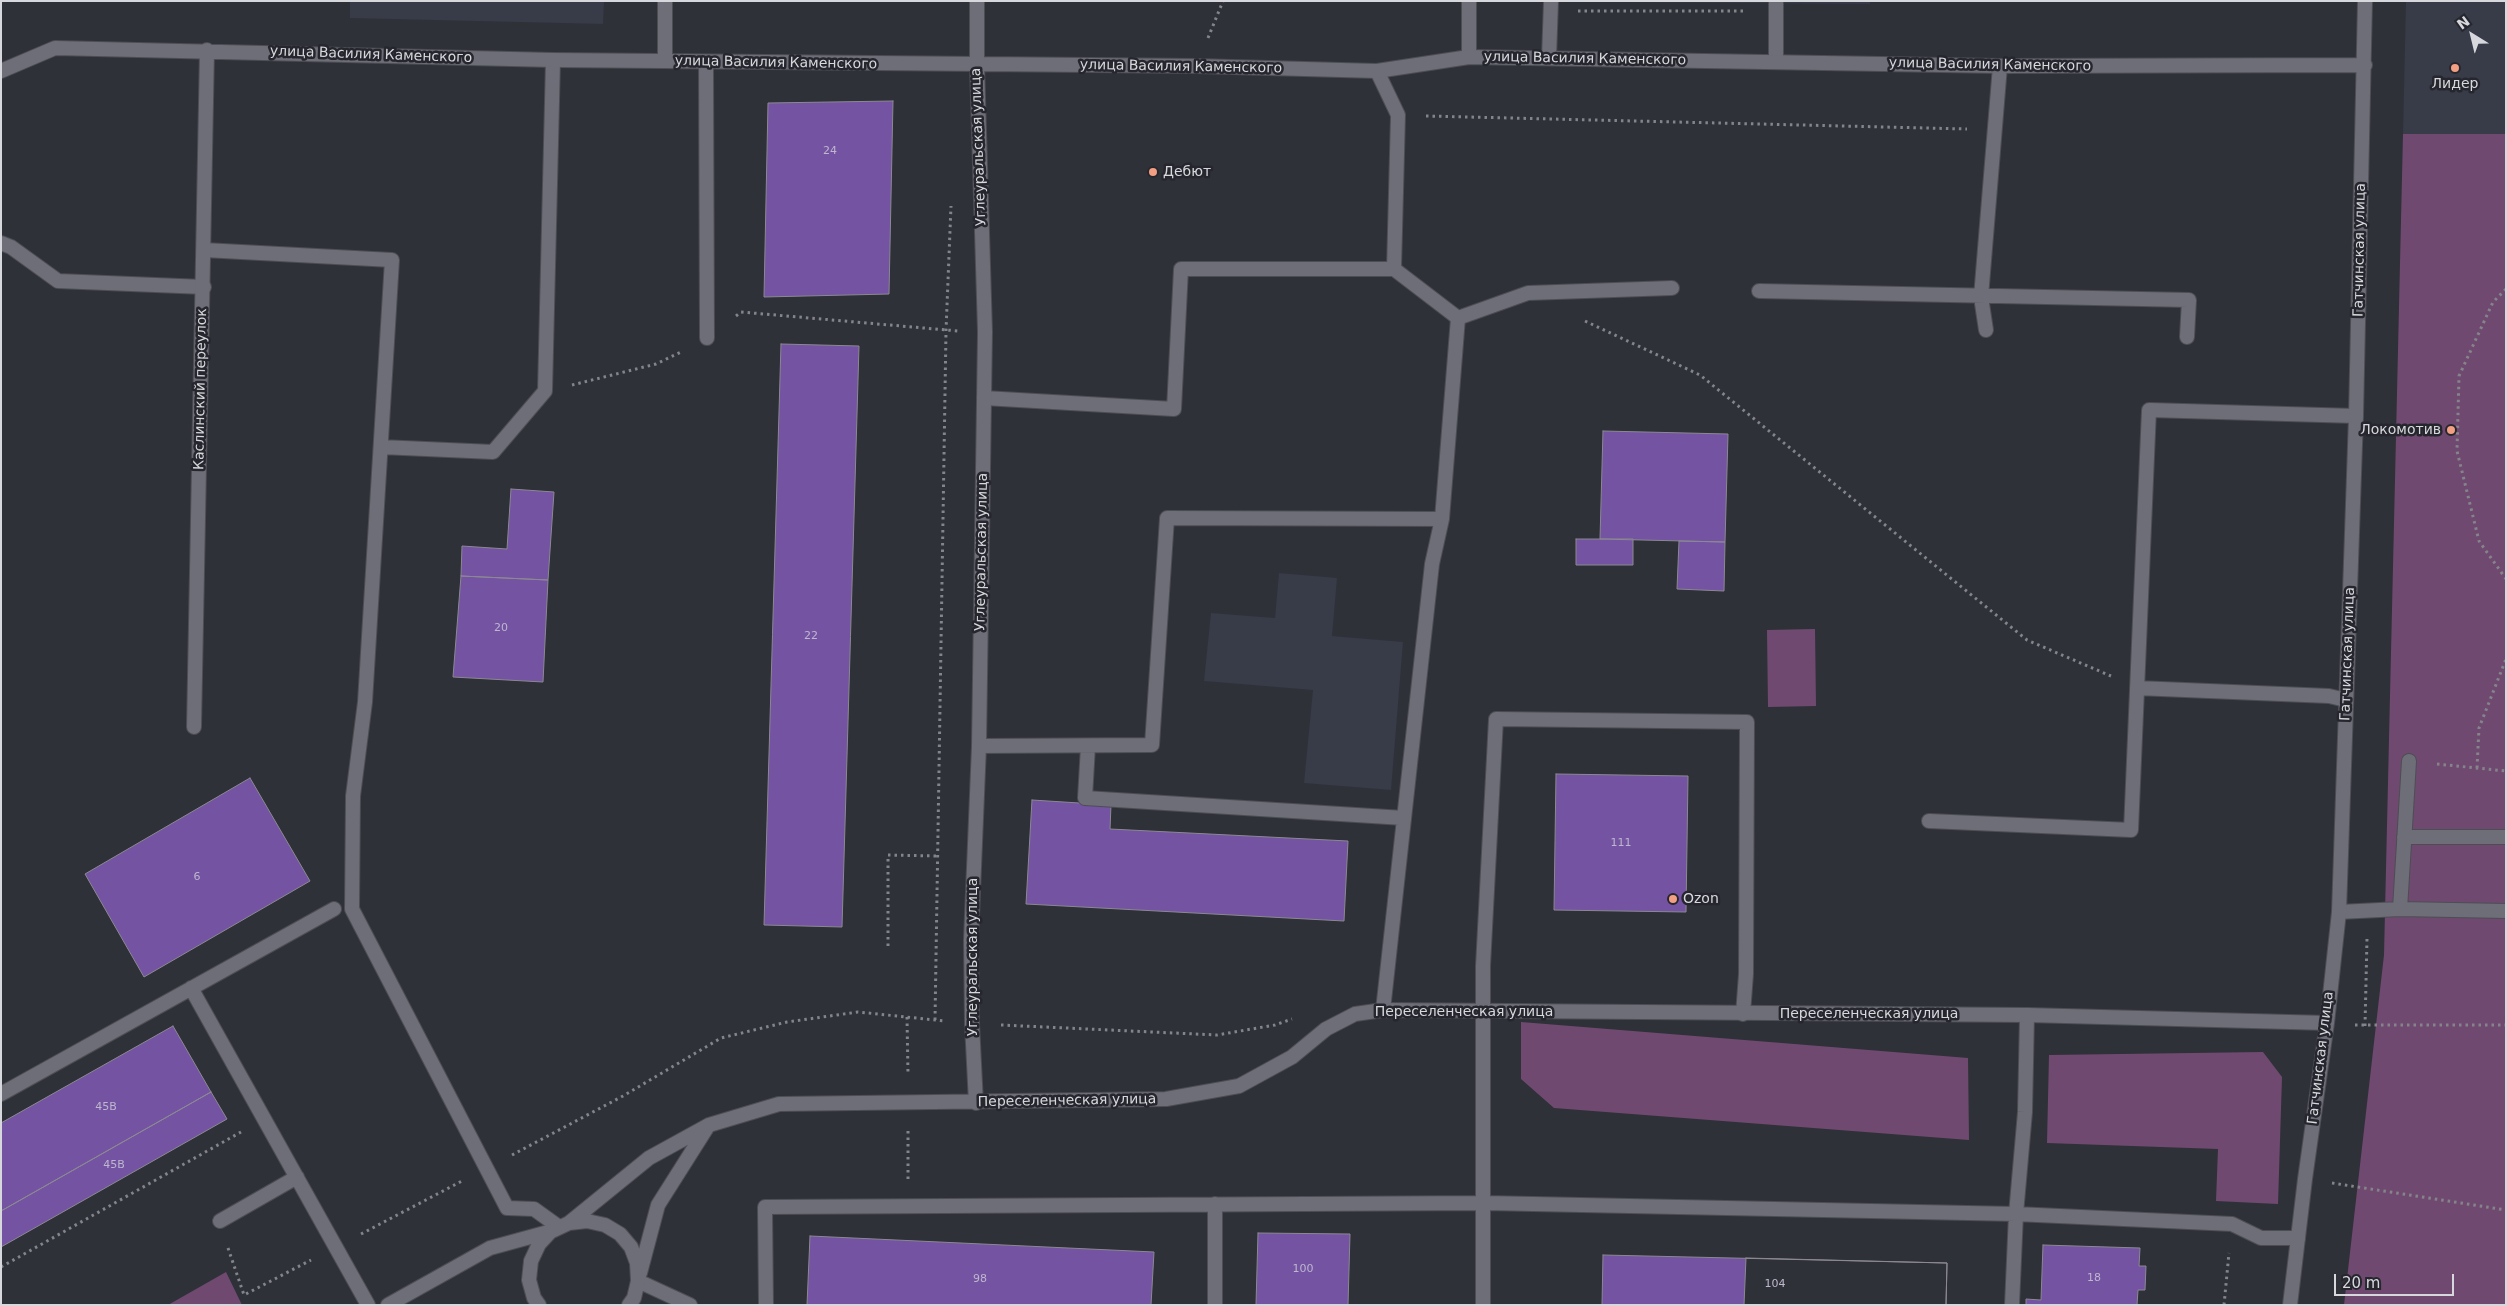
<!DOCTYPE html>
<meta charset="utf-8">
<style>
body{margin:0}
#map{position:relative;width:2507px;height:1306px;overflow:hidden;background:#2f3138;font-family:"DejaVu Sans",sans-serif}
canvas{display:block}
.frame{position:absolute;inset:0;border:2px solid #d7d8dd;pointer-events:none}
.north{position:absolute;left:2447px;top:10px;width:50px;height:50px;-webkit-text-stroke:4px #26272e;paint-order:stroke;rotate:324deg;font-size:14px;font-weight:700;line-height:20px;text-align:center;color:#d7d8dd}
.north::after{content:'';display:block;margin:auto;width:18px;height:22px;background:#d7d8dd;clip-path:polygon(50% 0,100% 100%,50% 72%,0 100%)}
.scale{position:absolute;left:2334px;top:1274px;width:120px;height:22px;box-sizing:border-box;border:2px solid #d7d8dd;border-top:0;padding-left:6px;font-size:15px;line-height:18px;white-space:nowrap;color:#d7d8dd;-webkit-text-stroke:4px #26272e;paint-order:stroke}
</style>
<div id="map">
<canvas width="2507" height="1306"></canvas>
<div class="frame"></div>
<div class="north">N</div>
<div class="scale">20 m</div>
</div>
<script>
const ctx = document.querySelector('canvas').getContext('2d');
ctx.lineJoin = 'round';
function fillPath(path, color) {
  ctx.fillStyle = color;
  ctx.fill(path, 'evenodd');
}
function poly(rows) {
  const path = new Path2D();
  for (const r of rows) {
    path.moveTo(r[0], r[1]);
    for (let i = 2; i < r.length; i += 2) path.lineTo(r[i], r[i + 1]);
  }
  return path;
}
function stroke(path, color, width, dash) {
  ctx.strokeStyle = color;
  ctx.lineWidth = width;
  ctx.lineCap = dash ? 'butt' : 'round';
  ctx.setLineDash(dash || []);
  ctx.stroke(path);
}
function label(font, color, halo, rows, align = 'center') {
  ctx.font = font + ' "DejaVu Sans",sans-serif';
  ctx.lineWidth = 5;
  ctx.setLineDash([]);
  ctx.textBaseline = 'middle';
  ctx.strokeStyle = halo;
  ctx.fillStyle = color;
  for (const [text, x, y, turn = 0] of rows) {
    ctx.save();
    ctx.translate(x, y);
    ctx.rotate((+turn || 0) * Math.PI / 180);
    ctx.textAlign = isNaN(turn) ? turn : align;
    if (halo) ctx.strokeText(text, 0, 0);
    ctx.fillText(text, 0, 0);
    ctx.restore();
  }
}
fillPath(poly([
 [350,1,604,1,603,24,350,18],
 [1491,1,1870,1,1870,4],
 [2406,1,2506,1,2506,134,2403,134],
 [1279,573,1337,578,1332,636,1403,642,1391,790,1304,783,1313,690,1204,681,1211,613,1275,618]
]), '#383b48');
fillPath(poly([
 [2403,134,2506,134,2506,1305,2344,1305,2384,955],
 [1815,629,1816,706,1768,707,1767,630],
 [1521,1022,1968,1058,1969,1140,1554,1108,1521,1079],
 [2263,1052,2282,1077,2278,1204,2216,1201,2218,1149,2047,1143,2049,1055],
 [226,1272,242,1305,168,1305]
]), '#704971');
const building = poly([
 [893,101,889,294,764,297,768,103,893,101],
 [781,344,859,346,842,927,764,925,781,344],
 [1603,431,1728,434,1725,542,1600,539,1603,431],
 [511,489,554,492,548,580,461,576,462,546,507,549,511,489],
 [1576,539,1633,539,1633,565,1576,565,1576,539],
 [1679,541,1725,542,1724,591,1677,589,1679,541],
 [461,576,548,580,543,682,453,677,461,576],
 [1556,774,1688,776,1686,912,1554,910,1556,774],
 [250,778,310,881,144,977,85,874,250,778],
 [1032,800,1111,805,1110,829,1348,841,1344,921,1026,904,1032,800],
 [173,1026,211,1092,1,1211,1,1123,173,1026],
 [211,1092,227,1119,1,1247,1,1211,211,1092],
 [1258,1233,1350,1234,1348,1305,1256,1305,1258,1233],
 [810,1236,1154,1252,1151,1305,807,1305,810,1236],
 [2043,1245,2140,1248,2139,1266,2146,1266,2145,1290,2138,1290,2137,1305,2026,1305,2026,1299,2041,1300,2043,1245],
 [1603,1255,1947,1263,1946,1305,1602,1305,1603,1255],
 [1746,1258,1947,1263,1946,1305,1744,1305,1746,1258]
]);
fillPath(building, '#7353a2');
stroke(building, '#8c8992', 1);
const service = poly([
 [1469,57,1469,1],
 [1549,58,1551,1],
 [665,61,665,1],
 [706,62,707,338],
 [1776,62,1776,1],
 [1377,71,1398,115,1394,269,1458,318,1442,519,1432,564,1383,1010],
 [1,243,11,247,58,281,204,287],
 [204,250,392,260,365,702,353,796,352,909,507,1208,534,1209,559,1227],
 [1759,291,2189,300,2187,337],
 [1458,318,1528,293,1672,288],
 [1986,330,1981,297,2000,66],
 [984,398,1174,409,1181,269,1394,269],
 [381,447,493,452,545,391,553,60],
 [2137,688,2329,696,2346,700],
 [979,746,1152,745,1167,518,1442,519],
 [1088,746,1085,798,1404,818],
 [1929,821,2131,830,2149,410,2356,416],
 [2404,837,2506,837],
 [2400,909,2409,761],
 [2339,912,2400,909,2506,911],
 [191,988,368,1305],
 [1,1094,334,909],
 [1215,1204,1215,1305],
 [220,1221,297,1177],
 [638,1281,690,1305],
 [766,1305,765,1207,1485,1203,2016,1214,2232,1224,2261,1238,2298,1238],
 [1483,1305,1483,966,1496,719,1747,722,1746,974,1743,1014],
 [2012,1305,2016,1214,2025,1112,2027,1015]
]);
const minor = poly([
 [1,71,55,48,553,60,1196,66,1377,71,1469,57,2000,66,2365,65],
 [194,727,207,50],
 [976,1103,972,1024,971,940,979,746,985,332,977,65,977,1],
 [569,1223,649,1158,709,1125,779,1104,1166,1099,1239,1086,1292,1057,1326,1029,1355,1014,1383,1010,2027,1015,2327,1023],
 [640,1273,658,1205,708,1126],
 [388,1305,490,1248,552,1231,569,1223,587,1221,605,1225,620,1234,631,1247,637,1263,638,1281,634,1298,629,1305],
 [539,1305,534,1298,529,1280,531,1261,539,1244,551,1231],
 [2290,1305,2305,1179,2327,1023,2339,912,2356,416,2365,1]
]);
stroke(service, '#4d4e54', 16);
stroke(minor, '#4d4e54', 16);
stroke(poly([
 [1578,11,1747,11],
 [1208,38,1223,1],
 [1426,116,1967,129],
 [2506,289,2493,302,2459,376,2457,451,2479,541,2506,579],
 [736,316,741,312,958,331],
 [1585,321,1700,375,2027,640,2111,676],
 [572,385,656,364,683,351],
 [2437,764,2506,771],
 [2477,768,2479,728,2506,659],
 [888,946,888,855,938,856],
 [907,1017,908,1074],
 [935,1020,946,331,951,206],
 [1001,1025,1217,1035,1275,1025,1292,1019],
 [2355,1025,2506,1025],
 [2365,1026,2367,938],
 [512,1155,623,1096,721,1038,787,1022,858,1012,945,1021],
 [908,1179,908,1130],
 [2332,1183,2506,1210],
 [361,1234,462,1181],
 [228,1248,244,1295,311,1260],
 [1,1267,241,1132],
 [2224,1305,2229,1253]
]), '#84858b', 3, [2.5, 4]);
stroke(service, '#6d6e77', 14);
stroke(minor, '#6d6e77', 14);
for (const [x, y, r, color] of [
 [2455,68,5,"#f39f83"],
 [1153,172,5,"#f39f83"],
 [2451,430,5,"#f39f83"],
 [1673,899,5,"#f39f83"]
]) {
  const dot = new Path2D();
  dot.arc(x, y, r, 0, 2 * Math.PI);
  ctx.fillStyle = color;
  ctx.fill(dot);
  stroke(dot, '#26272e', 2);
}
label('11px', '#beb7ce', null, [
 ["24",830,151],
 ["20",501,628],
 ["22",811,636],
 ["111",1621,843],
 ["6",197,877],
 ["45В",106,1107],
 ["45В",114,1165],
 ["100",1303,1269],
 ["18",2094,1278],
 ["98",980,1279],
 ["104",1775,1284]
]);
label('14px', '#d7d8dd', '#26272e', [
 ["улица Василия Каменского",371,55,2],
 ["улица Василия Каменского",1585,59,1],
 ["улица Василия Каменского",776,63,1],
 ["улица Василия Каменского",1990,65,1],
 ["улица Василия Каменского",1181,67,1],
 ["Углеуральская улица",979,147,-92],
 ["Гатчинская улица",2360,250,-89],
 ["Каслинский переулок",201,389,-89],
 ["Углеуральская улица",982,552,-89],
 ["Гатчинская улица",2348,654,-88],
 ["Углеуральская улица",973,957,-90],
 ["Переселенческая улица",1464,1012],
 ["Переселенческая улица",1869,1014],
 ["Гатчинская улица",2321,1058,-83],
 ["Переселенческая улица",1067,1101,-1]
]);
label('14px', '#d7d8dd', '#26272e', [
 ["Лидер",2455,84,"center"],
 ["Дебют",1163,172],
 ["Локомотив",2441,430,"right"],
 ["Ozon",1683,899]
], 'left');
</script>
